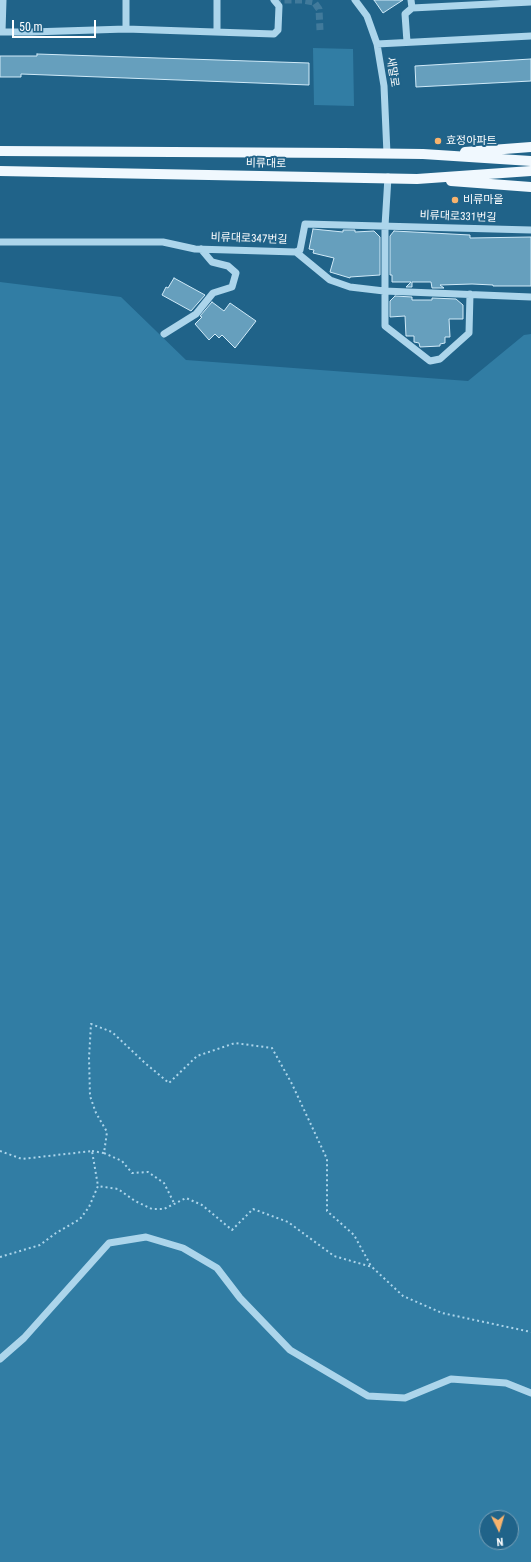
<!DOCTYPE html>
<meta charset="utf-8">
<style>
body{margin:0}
#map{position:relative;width:531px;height:1562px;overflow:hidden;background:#206389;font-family:"Roboto Condensed",sans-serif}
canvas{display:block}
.north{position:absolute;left:479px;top:1510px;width:40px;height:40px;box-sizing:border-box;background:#206389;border:1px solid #79a1b8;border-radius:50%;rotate:175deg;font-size:11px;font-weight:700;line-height:16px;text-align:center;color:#fff}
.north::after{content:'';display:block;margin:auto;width:14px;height:18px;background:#f8b36d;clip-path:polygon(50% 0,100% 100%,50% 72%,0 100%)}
.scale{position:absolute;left:12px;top:20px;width:84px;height:18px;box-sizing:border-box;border:2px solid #fff;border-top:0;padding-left:5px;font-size:12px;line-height:14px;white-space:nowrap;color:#fff;-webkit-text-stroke:3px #206389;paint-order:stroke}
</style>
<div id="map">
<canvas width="531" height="1562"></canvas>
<div class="north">N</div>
<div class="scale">50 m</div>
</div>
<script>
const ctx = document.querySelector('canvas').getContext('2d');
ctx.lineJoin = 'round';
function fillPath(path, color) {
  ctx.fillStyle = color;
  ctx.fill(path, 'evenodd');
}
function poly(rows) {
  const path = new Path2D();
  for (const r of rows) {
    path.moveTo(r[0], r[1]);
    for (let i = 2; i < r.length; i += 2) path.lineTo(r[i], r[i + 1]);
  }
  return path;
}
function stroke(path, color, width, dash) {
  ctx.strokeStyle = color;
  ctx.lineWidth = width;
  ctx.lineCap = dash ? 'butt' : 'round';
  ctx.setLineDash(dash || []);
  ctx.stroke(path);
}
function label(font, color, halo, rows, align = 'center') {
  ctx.font = font + ' "Roboto Condensed","Noto Sans KR",sans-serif';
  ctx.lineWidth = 4;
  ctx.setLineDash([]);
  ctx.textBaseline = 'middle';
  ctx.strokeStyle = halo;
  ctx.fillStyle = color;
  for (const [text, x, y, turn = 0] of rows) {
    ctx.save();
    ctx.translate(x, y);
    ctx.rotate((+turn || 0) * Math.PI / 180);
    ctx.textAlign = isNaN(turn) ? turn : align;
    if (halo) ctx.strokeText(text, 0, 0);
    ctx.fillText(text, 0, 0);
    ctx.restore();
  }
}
fillPath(poly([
 [313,48,353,49,354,106,314,105],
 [0,282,121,297,186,360,468,381,524,335,531,334,531,1562,0,1562],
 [487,1518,511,1518,511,1542,487,1542]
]), '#317da4');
const building = poly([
 [374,0,403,0,383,13,374,0],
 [37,54,309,63,309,85,21,74,21,77,0,77,0,56,37,56,37,54],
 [531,59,531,81,416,87,415,66,531,59],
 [313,229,343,232,343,230,355,230,355,232,374,231,380,237,380,275,350,277,350,278,330,272,334,258,313,253,314,250,309,249,313,229],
 [394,231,470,235,470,238,531,237,531,286,493,286,493,285,472,284,440,285,444,288,432,288,431,282,412,282,412,287,406,287,411,282,392,282,392,275,390,275,390,236,394,231],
 [174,278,205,295,191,311,162,295,166,287,168,288,174,278],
 [395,296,412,297,412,300,432,300,432,298,456,299,463,305,463,319,449,319,450,337,445,337,445,343,440,344,440,346,420,347,419,343,414,342,414,336,406,336,405,316,390,317,390,301,395,296],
 [212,302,224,311,230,303,256,321,235,348,222,335,219,338,215,334,209,340,195,324,202,317,200,316,212,302]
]);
fillPath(building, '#669fbd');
stroke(building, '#d0eaf8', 1);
stroke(poly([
 [274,0,302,0,314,2,319,9,320,30]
]), '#417a9b', 7, [7, 3.5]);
stroke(poly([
 [0,1151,22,1159,92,1151,98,1186],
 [92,1151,104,1153,107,1132,96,1113,90,1096,89,1058,91,1024,112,1032,145,1063,169,1083,197,1056,235,1043,272,1048,292,1084,327,1159,327,1211,354,1235,371,1266],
 [104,1153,122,1161,132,1173,148,1172,164,1183,174,1203],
 [0,1257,40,1245,56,1233,80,1219,89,1207,98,1186,118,1189,135,1201,152,1209,164,1209,186,1198,202,1205,232,1230,253,1209,288,1222,334,1256,372,1267,403,1296,442,1313,531,1332]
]), '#acd5eb', 2, [2, 3]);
stroke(poly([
 [126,0,126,29],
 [217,0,217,32],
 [355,0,367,16,377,44,384,86,387,154],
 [411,0,412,8],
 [0,32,31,32,126,29,274,34,278,30,279,6,274,0],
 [2,32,3,0],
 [407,42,405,14,412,8,531,2],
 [377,44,531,36],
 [388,177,385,226,385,326,430,361,440,359,469,333,470,294],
 [0,242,163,242,195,249,296,252,330,280,350,287,384,291,531,297],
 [296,252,300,250,305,224,531,230],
 [164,334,196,314,213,293,232,287,236,273,228,266,212,262,201,249],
 [0,1359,24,1338,109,1243,146,1237,183,1248,217,1268,240,1298,290,1350,368,1396,405,1398,451,1379,506,1383,531,1393]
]), '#acd5eb', 7);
stroke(poly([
 [0,151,344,153,423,154,531,161],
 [465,152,531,147],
 [0,171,417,179,531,171],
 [451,181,531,187]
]), '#f0f8fe', 10);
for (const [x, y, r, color] of [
 [438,141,4,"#f8b36d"],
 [455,200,4,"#f8b36d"]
]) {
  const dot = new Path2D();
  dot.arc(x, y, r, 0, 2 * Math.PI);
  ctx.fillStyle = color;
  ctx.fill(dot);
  stroke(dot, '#206389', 1.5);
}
label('11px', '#fff', '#206389', [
 ["새말로",392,72,81],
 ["비류대로",266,164,1],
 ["비류대로331번길",458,217,2],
 ["비류대로347번길",249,239,2]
]);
label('11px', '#fff', '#206389', [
 ["효정아파트",446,141],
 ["비류마을",463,200]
], 'left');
</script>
